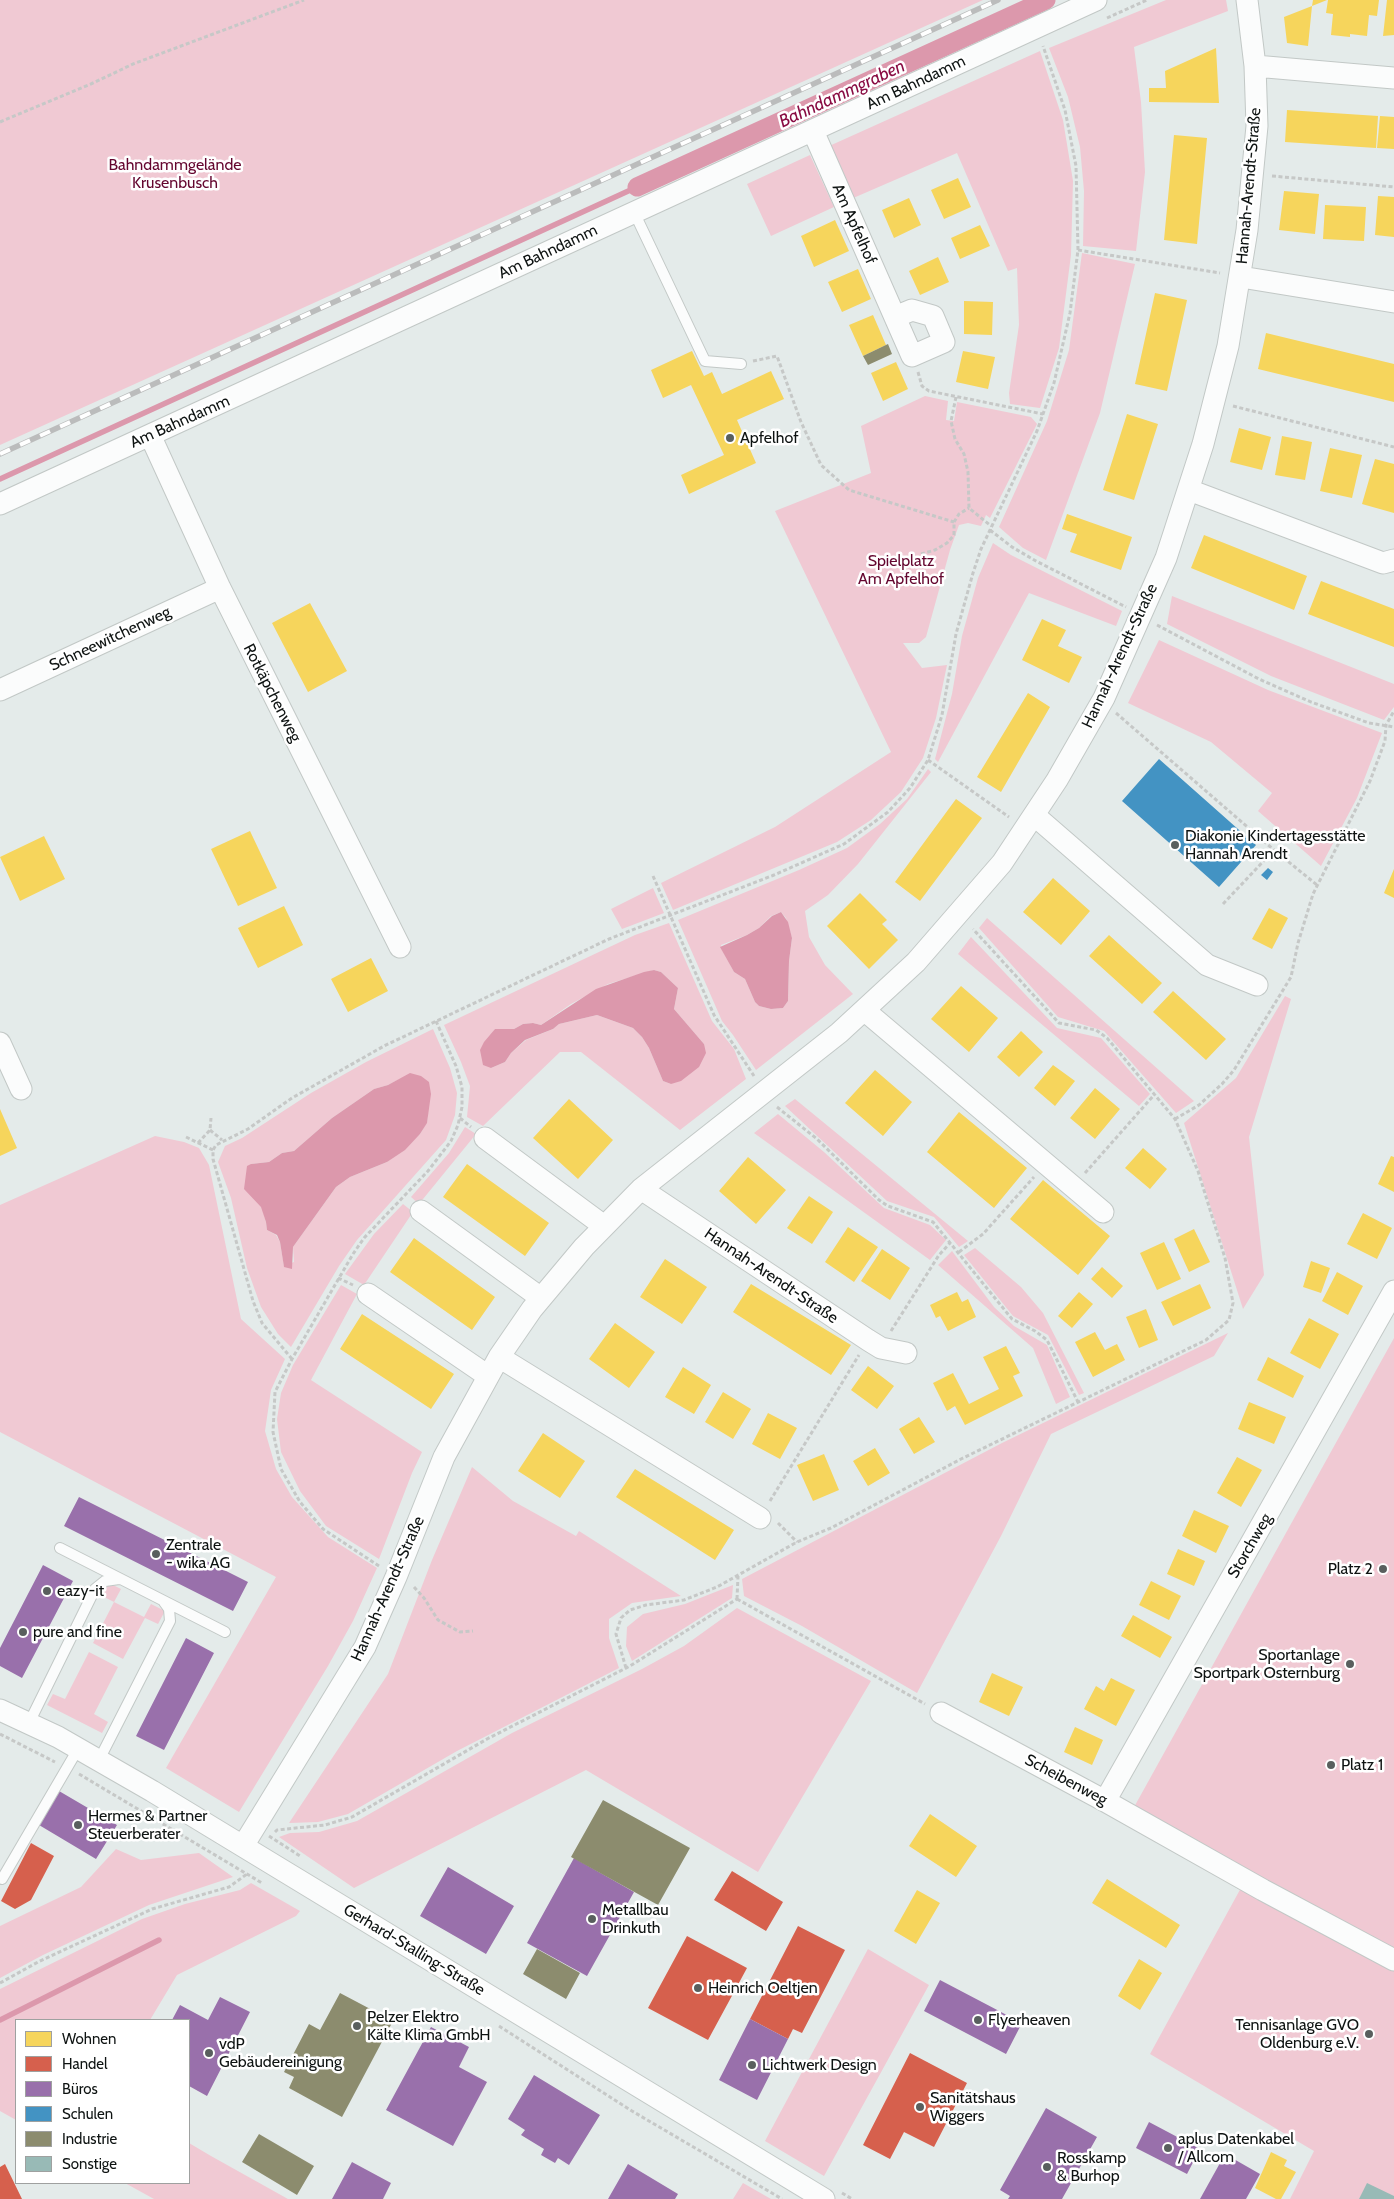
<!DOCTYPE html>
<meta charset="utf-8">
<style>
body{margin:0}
#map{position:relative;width:1394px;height:2199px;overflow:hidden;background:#e4ebea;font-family:Cabin,sans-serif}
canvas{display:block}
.legend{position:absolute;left:15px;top:2019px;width:175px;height:165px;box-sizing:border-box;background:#fff;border:1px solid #9fa1a0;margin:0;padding:6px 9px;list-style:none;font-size:15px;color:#0e1312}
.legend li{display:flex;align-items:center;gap:10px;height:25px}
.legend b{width:25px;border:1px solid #9fa1a0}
</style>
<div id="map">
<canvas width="1394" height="2199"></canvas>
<ul class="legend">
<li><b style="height:14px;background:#f6d55c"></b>Wohnen</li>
<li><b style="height:14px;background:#d6604d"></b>Handel</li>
<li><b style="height:14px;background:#9970ab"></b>Büros</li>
<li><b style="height:14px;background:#4393c3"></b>Schulen</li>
<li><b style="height:14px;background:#8c8c6e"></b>Industrie</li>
<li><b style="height:14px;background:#98bab6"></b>Sonstige</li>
</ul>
</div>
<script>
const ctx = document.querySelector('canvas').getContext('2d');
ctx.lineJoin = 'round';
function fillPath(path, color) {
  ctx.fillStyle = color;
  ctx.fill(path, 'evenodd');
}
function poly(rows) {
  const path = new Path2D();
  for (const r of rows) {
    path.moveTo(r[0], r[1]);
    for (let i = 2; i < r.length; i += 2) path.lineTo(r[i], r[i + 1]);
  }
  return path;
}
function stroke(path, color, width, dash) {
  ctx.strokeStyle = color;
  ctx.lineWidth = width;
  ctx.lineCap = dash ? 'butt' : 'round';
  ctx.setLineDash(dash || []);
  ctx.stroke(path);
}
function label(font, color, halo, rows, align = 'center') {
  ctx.font = font + ' Cabin,sans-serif';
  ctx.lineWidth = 5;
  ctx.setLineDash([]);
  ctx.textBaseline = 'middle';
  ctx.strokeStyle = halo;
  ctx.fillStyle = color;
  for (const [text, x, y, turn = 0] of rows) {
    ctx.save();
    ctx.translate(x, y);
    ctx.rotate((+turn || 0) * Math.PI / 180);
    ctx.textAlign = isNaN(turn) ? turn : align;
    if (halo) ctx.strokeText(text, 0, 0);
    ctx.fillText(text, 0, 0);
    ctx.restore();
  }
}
fillPath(poly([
 [0,0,983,0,0,445],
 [1166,0,1226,0,1228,11,1134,47,1141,102,1145,172,1136,251,1083,246,1084,191,1080,147,1068,97,1049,48],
 [1040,51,1063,120,1073,181,1071,255,1059,348,1040,408,1010,404,1009,393,1019,325,1017,268,1008,271,957,153,851,199,827,147],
 [810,155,834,207,771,236,747,184],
 [1082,253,1135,264,1100,413,1046,560,1023,548,999,527,1047,421,1069,350],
 [925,396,948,401,946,420,954,421,957,402,1031,417,1037,424,990,518,986,515,981,526,968,523,959,525,950,550,926,637,919,643,903,643,922,668,947,665,936,718,923,758,901,792,871,820,837,842,673,910,661,883,775,827,891,752,775,511,871,473,861,426],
 [993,543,1011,555,1122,611,1116,626,1029,593,938,762,935,759,952,694,962,636,978,578],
 [1172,596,1394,684,1394,707,1384,720,1271,676,1167,624],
 [1159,640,1268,690,1382,733,1357,798,1321,866,1258,811,1272,793,1211,742,1128,703],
 [928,769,931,772,858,864,828,895,805,911,809,937,825,965,853,994,756,1070,733,1035,722,1021,678,920,799,870,847,848,880,824,907,799],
 [781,912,786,918,792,938,789,961,788,1001,783,1008,771,1009,759,1006,755,1002,745,979,734,972,722,950,721,945,747,935,759,928,771,916],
 [653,888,664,913,622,929,611,909],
 [987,918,1194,1101,1176,1113,1104,1031,1058,1017,979,928],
 [669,923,712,1021,734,1049,746,1079,680,1130,581,1052,560,1052,483,1126,467,1117,470,1086,461,1062,444,1025,635,935],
 [654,970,661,972,678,988,674,1009,704,1044,671,1084,663,1081,649,1048,642,1037,633,1028,597,1015,559,1024,553,1029,526,1040,511,1053,505,1062,491,1068,491,1036,495,1029,514,1029,523,1024,533,1023,541,1025,571,1004,608,984],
 [971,937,1057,1028,1101,1038,1150,1094,1139,1106,958,954],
 [1285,996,1291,999,1249,1137,1264,1275,1243,1309,1184,1123,1236,1078],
 [433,1029,450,1068,457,1093,455,1115,446,1140,357,1240,339,1266,291,1347,278,1334,261,1307,247,1268,231,1198,218,1162,225,1146,242,1138,311,1093,366,1062],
 [410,1074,428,1114,427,1122,420,1134,387,1162,350,1177,336,1187,293,1247,294,1262,284,1266,280,1242,276,1235,267,1230,266,1222,251,1164,269,1162,282,1153,294,1151,332,1118,374,1089,388,1085],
 [795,1099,968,1241,959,1247,934,1217,887,1201,785,1106],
 [778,1114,824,1152,884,1208,930,1225,946,1240,930,1260,754,1133],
 [465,1127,476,1134,419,1204,411,1197,449,1153],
 [155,1136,184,1142,199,1148,209,1165,241,1319,285,1359,271,1390,265,1431,276,1469,292,1497,328,1537,377,1568,353,1621,328,1666,239,1812,166,1768,276,1577,0,1432,0,1205],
 [403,1204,413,1212,364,1285,345,1274,374,1234],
 [975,1248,1021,1287,1043,1313,1084,1393,1079,1395,1048,1335,1013,1316,964,1255],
 [952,1251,994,1307,1014,1326,1047,1345,1070,1397,1056,1404,1033,1348,938,1265],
 [341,1285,357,1294,311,1380,422,1452,412,1473,379,1559,326,1526,300,1491,281,1452,277,1419,281,1393,293,1365],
 [1228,1333,1214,1356,1051,1434,1001,1536,917,1693,802,1626,744,1596,742,1579,1002,1443],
 [1394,1338,1394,1950,1133,1809],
 [472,1467,513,1501,576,1536,579,1531,681,1596,632,1603,609,1619,609,1638,619,1668,457,1751,348,1814,318,1822,289,1823,388,1674,432,1560],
 [109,1583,121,1589,114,1602,144,1617,151,1604,165,1611,158,1624,145,1618,123,1659,93,1643,114,1602,102,1596],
 [733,1585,732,1598,632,1661,626,1646,627,1627,643,1614,685,1604],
 [737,1608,871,1681,758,1872,586,1770,354,1888,279,1837,290,1833,319,1832,357,1821,512,1733,642,1669,684,1646],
 [89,1652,118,1667,94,1714,108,1722,102,1733,47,1705,53,1694,65,1699],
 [116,1849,141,1860,199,1853,233,1877,149,1905,43,1955,0,1978,0,1926,81,1887],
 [251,1883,300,1911,296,1916,177,1975,150,2020,16,2020,16,2120,0,2111,0,1989,142,1919,185,1904,240,1890],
 [1242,1886,1394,1967,1394,2199,1290,2199,1314,2151,1150,2054],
 [868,1949,929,1985,824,2176,765,2141],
 [189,2143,211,2156,288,2199,154,2199,125,2183,189,2183],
 [743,2183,771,2199,733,2199]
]), '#f0c9d3');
fillPath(poly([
 [781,912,788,922,792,938,789,961,788,1001,783,1008,771,1009,759,1006,755,1002,745,979,734,972,720,947,747,935,759,928,772,916],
 [654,970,661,972,678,988,674,1009,704,1044,706,1053,699,1067,681,1081,671,1084,663,1081,649,1048,642,1037,633,1028,597,1015,559,1024,553,1029,525,1040,511,1053,505,1062,491,1068,483,1065,480,1050,484,1042,495,1029,514,1029,523,1024,533,1023,541,1025,596,989,644,972],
 [410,1073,421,1076,429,1082,431,1094,427,1123,420,1134,405,1150,387,1162,350,1177,336,1187,293,1247,292,1269,284,1267,280,1242,277,1235,267,1230,266,1222,261,1207,244,1189,247,1166,251,1164,269,1162,282,1153,294,1151,332,1118,374,1089,388,1085]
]), '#dc98ac');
fillPath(poly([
 [1313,0,1327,0,1312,6],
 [1328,0,1379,0,1377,16,1369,15,1367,36,1350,34,1350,37,1331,35,1333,14,1326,13],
 [1387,0,1394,0,1394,35,1383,36],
 [1312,6,1308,46,1287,43,1284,17],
 [1216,48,1219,103,1149,102,1149,88,1166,88,1165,71],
 [1287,110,1378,116,1376,148,1285,142],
 [1380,116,1394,117,1394,149,1377,148],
 [1174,135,1207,138,1197,244,1164,240],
 [958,178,971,207,944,219,931,190],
 [1284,191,1319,194,1315,234,1279,230],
 [1378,196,1394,197,1394,237,1375,235],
 [909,198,921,225,894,238,882,210],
 [1325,205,1366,207,1364,241,1323,239],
 [835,220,849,251,814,267,801,236],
 [980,225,990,246,960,259,951,238],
 [938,257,949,282,920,295,909,271],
 [858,269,871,299,842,312,828,282],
 [1155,293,1187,300,1167,391,1135,384],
 [964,301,993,302,992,335,964,334],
 [873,315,886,345,863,356,849,325],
 [1266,333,1394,364,1394,402,1258,369],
 [692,351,704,376,712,372,722,394,771,371,784,399,737,420,756,463,689,494,681,475,724,455,691,385,663,398,651,370],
 [963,351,995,357,988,389,956,382],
 [896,362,908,389,883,401,871,373],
 [1127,414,1158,424,1134,500,1103,490],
 [1239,428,1271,437,1262,470,1230,462],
 [1282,436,1312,442,1305,480,1275,475],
 [1330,448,1362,455,1352,498,1320,491],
 [1375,459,1394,464,1394,513,1362,504],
 [1067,514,1132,537,1121,570,1070,552,1077,534,1062,529],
 [1204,535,1307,576,1294,610,1191,568],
 [1321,581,1394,609,1394,647,1308,614],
 [310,603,347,671,308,692,272,623],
 [1042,619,1066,630,1058,646,1082,657,1069,683,1022,660],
 [1028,693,1050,707,1001,792,977,777],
 [956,799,982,818,920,901,895,882],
 [250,831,277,888,238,906,211,849],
 [44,836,65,879,20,901,0,857],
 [1394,869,1394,898,1384,893],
 [1053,878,1090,911,1061,945,1023,912],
 [860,893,887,920,882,924,898,940,869,969,827,926],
 [284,906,303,945,258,968,238,928],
 [1269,908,1288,918,1272,949,1252,939],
 [1109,935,1162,983,1142,1004,1089,956],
 [371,958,388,991,348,1012,331,979],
 [961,986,998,1018,969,1052,931,1019],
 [1173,991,1226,1039,1206,1060,1153,1012],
 [1021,1031,1043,1052,1019,1077,997,1057],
 [1053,1065,1075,1081,1055,1106,1034,1088],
 [875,1070,912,1102,883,1136,845,1103],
 [1095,1088,1120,1109,1095,1139,1070,1118],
 [569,1099,613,1140,578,1179,533,1138],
 [0,1109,17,1148,0,1156],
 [959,1112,1027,1168,994,1208,927,1152],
 [1143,1148,1167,1169,1150,1189,1125,1168],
 [1391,1156,1394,1157,1394,1192,1378,1184],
 [748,1157,786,1190,756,1224,719,1191],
 [467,1164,549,1223,525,1256,443,1197],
 [1043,1180,1110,1236,1078,1275,1010,1219],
 [809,1196,833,1212,812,1244,787,1228],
 [1363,1213,1392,1228,1377,1259,1347,1244],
 [848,1227,878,1247,854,1282,825,1262],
 [1194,1229,1210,1262,1189,1272,1174,1239],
 [414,1238,495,1297,472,1330,390,1272],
 [1164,1242,1181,1279,1157,1290,1140,1253],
 [882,1249,910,1268,890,1300,861,1281],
 [665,1259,707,1287,682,1324,640,1297],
 [1311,1261,1330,1268,1321,1293,1303,1287],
 [1102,1267,1123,1286,1112,1298,1091,1279],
 [1337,1272,1363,1286,1348,1315,1322,1301],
 [751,1284,851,1345,831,1375,733,1312],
 [1200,1284,1211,1308,1173,1326,1161,1302],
 [957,1292,962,1302,968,1299,976,1317,948,1331,940,1316,936,1318,930,1305],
 [1079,1292,1093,1304,1072,1328,1058,1316],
 [1146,1309,1158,1340,1139,1348,1126,1317],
 [362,1314,454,1374,431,1409,340,1349],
 [1309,1318,1339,1334,1320,1369,1290,1353],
 [615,1323,655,1352,629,1388,589,1359],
 [1095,1332,1105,1350,1117,1344,1125,1360,1093,1377,1075,1342],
 [1006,1346,1020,1373,1013,1376,1023,1396,965,1425,955,1406,947,1411,933,1383,953,1373,969,1404,999,1389,983,1357],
 [1268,1357,1304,1376,1293,1398,1257,1380],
 [868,1366,894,1386,877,1409,851,1390],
 [683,1367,711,1385,694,1414,665,1397],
 [723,1392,751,1409,733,1439,705,1422],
 [1249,1402,1286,1417,1274,1444,1238,1429],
 [768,1413,797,1428,780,1459,752,1444],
 [919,1417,935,1442,914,1454,899,1429],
 [543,1433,585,1461,560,1498,518,1471],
 [875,1448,890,1473,868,1486,853,1461],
 [824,1454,839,1490,813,1501,797,1465],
 [1237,1457,1262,1470,1241,1507,1217,1493],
 [635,1469,734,1530,715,1560,616,1497],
 [1194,1510,1229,1526,1216,1553,1182,1536],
 [1178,1549,1205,1561,1194,1586,1167,1574],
 [1151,1581,1181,1596,1169,1620,1139,1605],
 [1133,1615,1172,1637,1160,1658,1121,1636],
 [992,1673,1023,1687,1009,1716,979,1702],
 [1111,1678,1135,1690,1116,1726,1084,1709,1096,1686,1104,1691],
 [1075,1727,1103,1740,1092,1765,1064,1752],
 [930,1814,977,1846,956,1877,909,1846],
 [1107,1879,1180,1925,1166,1948,1092,1903],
 [917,1890,940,1903,916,1944,894,1931],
 [1139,1959,1162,1973,1140,2010,1118,1996],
 [1271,2152,1287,2160,1284,2166,1296,2172,1281,2199,1276,2199,1255,2188]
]), '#f6d55c');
fillPath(poly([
 [31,1843,54,1856,31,1900,15,1909,1,1901],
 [732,1871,783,1902,766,1931,714,1900],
 [798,1926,845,1950,802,2033,793,2029,788,2039,750,2019],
 [687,1936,747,1968,708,2040,648,2008],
 [910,2053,967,2083,934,2147,904,2132,890,2159,863,2145],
 [5,2164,22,2199,0,2199,0,2167]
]), '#d6604d');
fillPath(poly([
 [79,1497,248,1582,233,1611,64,1526],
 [43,1565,73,1581,22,1678,0,1666,0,1648],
 [186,1638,214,1653,164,1750,136,1736],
 [59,1791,117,1825,96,1859,39,1825],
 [574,1858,634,1892,587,1976,527,1943],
 [448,1867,514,1906,486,1954,420,1916],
 [940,1980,1022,2023,1006,2054,924,2011],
 [220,1997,250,2012,207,2096,189,2086,189,2020,172,2020,180,2005,208,2020],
 [750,2019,788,2039,757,2100,719,2080],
 [431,2027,469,2047,459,2067,487,2082,453,2146,386,2110],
 [534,2075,600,2115,569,2165,558,2158,555,2163,541,2155,544,2149,521,2135,525,2130,508,2119],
 [1046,2108,1097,2137,1062,2199,1008,2199,1010,2196,1000,2190],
 [1149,2122,1200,2149,1187,2174,1136,2148],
 [1225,2154,1260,2174,1246,2199,1200,2199],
 [352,2162,391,2183,383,2199,332,2199],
 [628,2164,678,2194,675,2199,608,2199]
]), '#9970ab');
fillPath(poly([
 [1159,759,1256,845,1219,887,1122,801],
 [1268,868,1273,872,1267,880,1261,875]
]), '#4393c3');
fillPath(poly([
 [888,344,892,354,868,365,863,356],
 [603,1800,690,1848,658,1905,571,1857],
 [537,1949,580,1973,566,1999,523,1974],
 [340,1993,393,2021,342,2117,289,2088,294,2077,284,2072,309,2024,320,2030],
 [259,2134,314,2166,297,2195,242,2162]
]), '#8c8c6e');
stroke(poly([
 [0,479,637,187],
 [0,2020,159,1940]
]), '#dc98ac', 5.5);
stroke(poly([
 [637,187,1046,0]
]), '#dc98ac', 19);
fillPath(poly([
 [1367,2183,1394,2196,1394,2199,1359,2199]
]), '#98bab6');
const lane = poly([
 [634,212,705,361,741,364],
 [60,1548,225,1632],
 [29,1723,95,1589,105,1581,119,1579],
 [99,1760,170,1621,169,1609,164,1602],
 [2,1879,78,1749]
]);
const street = poly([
 [1255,66,1394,78],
 [813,131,912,356,944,342,933,316,912,310,895,317],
 [1241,277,1394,302],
 [150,435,220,588,400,947],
 [1189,490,1383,563,1394,560],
 [0,504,1096,0],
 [0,690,220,588],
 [1034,815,1207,965,1257,985],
 [864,1010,1103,1212],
 [0,1043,21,1089],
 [485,1138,604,1226],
 [641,1189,868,1340,881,1348,906,1353],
 [421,1211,541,1298],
 [368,1294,488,1376],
 [499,1357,760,1518],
 [0,1710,58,1737,152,1791,824,2199],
 [941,1713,1105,1801,1263,1890,1394,1960],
 [1105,1801,1394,1291],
 [243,1846,365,1647,396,1577,444,1457,499,1357,532,1309,584,1247,641,1189,839,1033,916,962,1002,863,1057,780,1104,698,1166,558,1203,444,1228,346,1247,230,1257,126,1255,66,1247,0]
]);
stroke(lane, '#c2c8c6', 12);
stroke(street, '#c2c8c6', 23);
stroke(poly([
 [1107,18,1147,0],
 [0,122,93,83,133,64,304,0],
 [1272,176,1394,187],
 [1078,250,1220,273],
 [753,361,777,356,801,422,821,465,849,490,954,522],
 [918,372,922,386,929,391,1043,414],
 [956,397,951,421,955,439,964,454,968,472,969,508,991,526],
 [1233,406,1394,447],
 [990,530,1012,547,1036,561,1126,607],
 [921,554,935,550,947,543,954,535,954,522,959,514,969,508],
 [1157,625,1259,679,1311,702,1369,723,1394,727],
 [1116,713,1274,850,1317,885],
 [928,760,1009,817],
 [653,876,714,1015,754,1076],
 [1223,904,1274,850],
 [777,1107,817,1139,879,1200,888,1206,933,1222,1012,1319,1035,1331,1047,1340,1078,1402],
 [460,1118,471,1127],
 [1175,1119,1199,1105,1222,1084,1234,1070,1291,977,1298,943,1313,894,1370,781,1385,741,1386,725,1394,711],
 [210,1130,222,1140],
 [186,1137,213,1150],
 [198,1143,210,1130,211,1118],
 [1085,1173,1154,1095],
 [959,1252,983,1234,1034,1177],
 [338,1278,353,1285],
 [891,1331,939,1255,950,1243],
 [292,1359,262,1323,253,1301,213,1159,213,1150,216,1145,248,1129,292,1098,384,1046,609,939,774,875,844,844,888,812,910,788,928,760,942,715,956,634,973,573,981,549,1037,431,1054,383,1070,313,1078,250,1076,166,1065,110,1043,46],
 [770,1501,859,1355],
 [778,1523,797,1542],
 [379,1566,323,1529,300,1502,281,1469,273,1432,275,1392,292,1359,353,1254,364,1238,428,1171,451,1141,458,1125,462,1107,462,1087,456,1066,436,1021],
 [414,1587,424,1598,438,1620,460,1632,473,1631],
 [737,1599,925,1704],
 [737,1599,738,1576],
 [626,1668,616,1634,621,1618,630,1610,646,1605,684,1600,717,1587,797,1542,831,1528,961,1459,1206,1340,1229,1320,1233,1303,1225,1258,1198,1171,1175,1119,1107,1038,1096,1030,1059,1023,973,929],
 [0,1734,55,1762],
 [79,1774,262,1883],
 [275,1832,277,1830,325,1825,352,1817,487,1739,630,1666,737,1599],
 [269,1836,300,1856],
 [0,1983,38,1962,152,1909,229,1887,247,1874],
 [499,2026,632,2111,782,2199],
 [842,2193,852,2199]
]), '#c6c8c7', 3, [4, 2.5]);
stroke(lane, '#fbfcfc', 10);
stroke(street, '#fbfcfc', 21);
const rail = poly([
 [0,454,998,0]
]);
stroke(rail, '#bbbcbc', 5.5);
stroke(rail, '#fff', 4, [11]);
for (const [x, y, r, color] of [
 [730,438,5,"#595f5e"],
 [1175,845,5,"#595f5e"],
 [156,1554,5,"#595f5e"],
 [1383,1569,5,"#595f5e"],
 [47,1591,5,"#595f5e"],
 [23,1632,5,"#595f5e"],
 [1350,1664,5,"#595f5e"],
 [1331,1765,5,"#595f5e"],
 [78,1825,5,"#595f5e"],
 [592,1919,5,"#595f5e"],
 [698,1988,5,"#595f5e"],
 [978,2020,5,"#595f5e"],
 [357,2026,5,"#595f5e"],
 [1369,2034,5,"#595f5e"],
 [209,2053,5,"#595f5e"],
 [752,2065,5,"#595f5e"],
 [920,2107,5,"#595f5e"],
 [1168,2148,5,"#595f5e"],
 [1047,2167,5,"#595f5e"]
]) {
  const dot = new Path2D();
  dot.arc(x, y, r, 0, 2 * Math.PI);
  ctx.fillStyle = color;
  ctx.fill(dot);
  stroke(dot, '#fff', 2);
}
label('16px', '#0e1312', '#fff', [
 ["Am Bahndamm",916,83,-25],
 ["Hannah-Arendt-Straße",1249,186,-85],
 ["Am Apfelhof",854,224,66],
 ["Am Bahndamm",548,252,-25],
 ["Am Bahndamm",180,422,-24],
 ["Schneewitchenweg",110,639,-25],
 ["Hannah-Arendt-Straße",1120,656,-65],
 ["Rotkäpchenweg",272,693,63],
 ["Hannah-Arendt-Straße",771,1276,34],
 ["Storchweg",1250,1546,-60],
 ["Hannah-Arendt-Straße",388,1589,-66],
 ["Scheibenweg",1066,1780,28],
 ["Gerhard-Stalling-Straße",414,1950,31]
]);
label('16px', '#64062f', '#fff', [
 ["Bahndammgelände",175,165],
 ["Krusenbusch",175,183],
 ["Spielplatz",901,561],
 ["Am Apfelhof",901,579]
]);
label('16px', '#0e1312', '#fff', [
 ["Apfelhof",740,438],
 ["Diakonie Kindertagesstätte",1185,836],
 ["Hannah Arendt",1185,854],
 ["Zentrale",166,1545],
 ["- wika AG",166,1563],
 ["Platz 2",1373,1569,"right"],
 ["eazy-it",57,1591],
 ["pure and fine",33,1632],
 ["Sportanlage",1340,1655,"right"],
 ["Sportpark Osternburg",1340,1673,"right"],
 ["Platz 1",1341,1765],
 ["Hermes & Partner",88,1816],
 ["Steuerberater",88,1834],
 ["Metallbau",602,1910],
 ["Drinkuth",602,1928],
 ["Heinrich Oeltjen",708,1988],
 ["Pelzer Elektro",367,2017],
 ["Kälte Klima GmbH",367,2035],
 ["Flyerheaven",988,2020],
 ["Tennisanlage GVO",1359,2025,"right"],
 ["Oldenburg e.V.",1359,2043,"right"],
 ["vdP",219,2044],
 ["Gebäudereinigung",219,2062],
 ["Lichtwerk Design",762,2065],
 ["Sanitätshaus",930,2098],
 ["Wiggers",930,2116],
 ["aplus Datenkabel",1178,2139],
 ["/ Allcom",1178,2157],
 ["Rosskamp",1057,2158],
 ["& Burhop",1057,2176]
], 'left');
label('italic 18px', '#890c43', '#fff', [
 ["Bahndammgraben",842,94,-25]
]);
</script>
